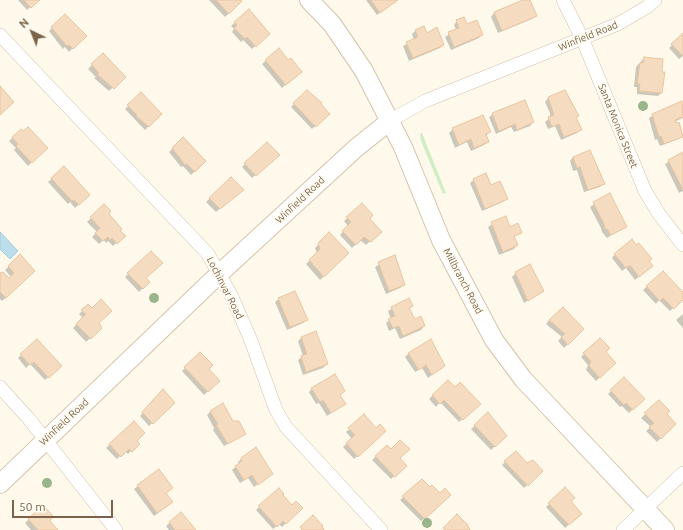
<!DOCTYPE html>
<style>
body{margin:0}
#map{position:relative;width:683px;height:530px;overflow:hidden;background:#fef9ea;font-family:Ubuntu,sans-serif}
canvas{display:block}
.north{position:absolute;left:12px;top:12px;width:40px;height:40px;-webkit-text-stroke:3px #fffcf2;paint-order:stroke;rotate:317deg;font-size:11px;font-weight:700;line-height:16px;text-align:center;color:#7b624a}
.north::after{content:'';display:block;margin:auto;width:14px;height:18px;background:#7b624a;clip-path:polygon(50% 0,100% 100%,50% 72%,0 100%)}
.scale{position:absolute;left:12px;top:500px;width:101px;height:18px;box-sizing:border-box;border:2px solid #7b624a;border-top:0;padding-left:5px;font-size:12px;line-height:14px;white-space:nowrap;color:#7b624a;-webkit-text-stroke:3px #fffcf2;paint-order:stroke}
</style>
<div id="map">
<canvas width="683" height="530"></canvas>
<div class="north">N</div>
<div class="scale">50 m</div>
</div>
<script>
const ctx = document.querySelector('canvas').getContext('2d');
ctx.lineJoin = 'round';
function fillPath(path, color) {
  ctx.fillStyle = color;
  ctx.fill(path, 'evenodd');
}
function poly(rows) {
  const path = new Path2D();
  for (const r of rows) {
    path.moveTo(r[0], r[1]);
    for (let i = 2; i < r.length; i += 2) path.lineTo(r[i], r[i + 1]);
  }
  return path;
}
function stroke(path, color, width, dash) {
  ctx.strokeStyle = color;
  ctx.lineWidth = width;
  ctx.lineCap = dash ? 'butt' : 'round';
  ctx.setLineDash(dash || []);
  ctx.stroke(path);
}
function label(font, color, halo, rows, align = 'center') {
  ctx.font = font + ' Ubuntu,sans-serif';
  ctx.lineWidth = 4;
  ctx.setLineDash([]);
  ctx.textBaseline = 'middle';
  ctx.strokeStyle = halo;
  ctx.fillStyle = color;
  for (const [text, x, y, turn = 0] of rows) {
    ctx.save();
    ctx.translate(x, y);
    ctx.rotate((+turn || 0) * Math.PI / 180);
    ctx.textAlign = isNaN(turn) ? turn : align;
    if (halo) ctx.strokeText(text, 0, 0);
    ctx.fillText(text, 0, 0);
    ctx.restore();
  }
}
fillPath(poly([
 [420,133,422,133,446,193,443,194,421,141]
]), '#d1edc6');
const water = poly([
 [0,232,18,251,10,259,0,249,0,232]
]);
fillPath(water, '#bcddea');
stroke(water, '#a2cbdc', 1);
fillPath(poly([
 [18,0,38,0,27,10],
 [209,0,240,0,241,1,225,17],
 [366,0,397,0,377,15],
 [525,0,529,0,536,16,532,19,498,33,491,17,494,13],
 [249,10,268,34,252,49,243,40,241,42,232,32,234,29,231,26],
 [65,15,85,36,69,52,65,47,63,49,49,31],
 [457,21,482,34,479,38,451,50,445,37,456,30,454,25],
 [424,27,427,35,443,45,440,48,409,61,403,46,414,40,412,34,415,31],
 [683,34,683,56,679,59,669,48],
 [279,50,297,75,282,88,262,64],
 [103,54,125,77,109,91,94,78,96,77,88,69],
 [644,58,660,73,664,73,661,93,658,96,637,94,637,87,634,87,636,67],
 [307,91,328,114,312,129,291,107],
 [565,91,578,116,575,118,580,130,577,133,561,140,555,126,548,129,545,122,550,118,550,113,545,102,548,98],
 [141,94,161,114,145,130,125,109],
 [682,103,683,118,674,122,676,125,679,123,683,137,660,146,657,139,655,140,649,118,653,115],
 [493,114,533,122,530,126,514,132,511,127,496,134,489,117],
 [453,129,489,132,486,136,488,142,484,145,471,151,467,142,455,148,449,133],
 [21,130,46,148,28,166,14,150,16,148,9,141],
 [183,138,205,161,191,175,183,166,181,167,169,152],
 [683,153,683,191,679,193,665,164],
 [573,157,603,183,600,187,584,192,577,170,573,171,570,161],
 [275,159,252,178,242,167,245,164],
 [64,168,89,195,75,208,70,202,68,204,48,182],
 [231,178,239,193,216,212,206,202],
 [474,180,491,186,506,199,503,202,482,211,470,183],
 [609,194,626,226,607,238,602,232,601,228,590,207],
 [362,204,368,219,380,232,366,245,360,240,352,248,340,235,348,226,344,221],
 [104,205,107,214,124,236,113,246,108,241,106,243,104,240,99,244,92,237,97,232,87,222],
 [505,217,510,228,521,232,514,237,517,245,514,249,499,255,488,227],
 [329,234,348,253,320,280,306,264,317,253,315,248],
 [151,252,145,278,149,282,139,292,125,277],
 [615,254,648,261,648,269,635,280,626,268,622,271,612,258],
 [20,256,34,271,2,301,0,299,0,275,8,279,11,277,5,270],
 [394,256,404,285,400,288,386,294,375,267],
 [663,272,683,293,683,299,670,311,659,300,656,304,643,290],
 [516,273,543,291,524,303,512,277],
 [279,299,306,320,303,323,287,330,275,302],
 [409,299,412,306,409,309,414,320,424,326,421,330,400,339,395,328,389,331,386,323,391,319,388,311],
 [82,311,98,323,101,328,86,342,73,328,83,318,79,314],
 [683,314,683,328,676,320],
 [549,320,583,329,564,348,558,341,562,337,546,324],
 [316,333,327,364,323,368,303,375,298,360,303,356,298,341,301,338],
 [600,339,605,352,614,363,596,381,586,370,588,365,581,357],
 [37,340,60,366,45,380,30,364,26,368,18,358],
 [200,353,207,369,219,381,204,395,182,371],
 [409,353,444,366,428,378,422,368,415,372,405,357],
 [624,378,643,399,629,413,622,406,620,407,608,394],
 [448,381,455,389,479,404,459,422,440,402,436,407,429,399],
 [312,389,339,395,344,404,327,416,319,403,316,404,309,392],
 [163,390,174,403,149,426,140,416],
 [659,402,665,414,675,424,657,442,646,431,651,427,641,418],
 [211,411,232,422,245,434,224,446,213,430,214,428,207,415],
 [488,414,506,436,491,450,471,429],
 [364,416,376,429,385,431,354,459,343,447,352,439,346,432],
 [134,422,135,447,128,454,125,451,117,459,106,448],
 [387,446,406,465,391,479,372,460],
 [515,452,527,464,542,471,524,488,502,465],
 [241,459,272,474,254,487,248,478,240,483,232,470,239,464,238,462],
 [159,470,161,495,168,506,154,516,134,489],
 [422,481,430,489,447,498,421,521,400,500],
 [279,489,281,495,292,506,302,508,282,527,279,524,273,529,256,510],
 [565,489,570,502,581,514,565,528,546,507],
 [43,507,48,521,57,530,31,530,25,523],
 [181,513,195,530,169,530,166,526]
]), '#0003');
const building = poly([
 [24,0,40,0,31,8,24,0],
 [216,0,241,0,242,1,229,14,216,0],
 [371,0,398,0,380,13,371,0],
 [523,0,530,0,537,16,502,31,494,12,523,0],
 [249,9,270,34,256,47,247,37,245,39,234,28,237,25,234,22,249,9],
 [65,14,87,36,73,49,69,45,67,46,51,27,65,14],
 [464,17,467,24,477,20,483,35,454,47,448,32,459,28,456,20,464,17],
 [424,26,427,33,437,27,444,45,413,58,406,42,418,37,415,30,424,26],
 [683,33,683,56,671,44,683,33],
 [279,48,288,60,291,58,302,72,286,85,265,60,279,48],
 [103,53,126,77,114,89,97,74,99,73,91,64,103,53],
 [644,57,663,59,662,72,665,72,662,93,639,91,640,84,637,84,640,63,643,63,644,57],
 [0,86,14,102,0,115,0,86],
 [307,90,322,103,321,104,330,114,316,127,293,103,307,90],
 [565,90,579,116,576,117,582,130,564,137,559,124,552,127,548,117,554,115,548,97,565,90],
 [141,92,162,114,149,127,136,116,137,115,127,105,141,92],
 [525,100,534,122,517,130,515,124,499,131,492,113,525,100],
 [682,101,683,117,675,120,676,123,679,122,683,137,664,144,661,136,659,137,652,114,682,101],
 [483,115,491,132,486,134,489,142,474,148,471,139,459,145,452,128,483,115],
 [28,127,48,148,32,163,16,146,18,144,12,137,21,129,23,131,28,127],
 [183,137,206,161,195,172,187,164,185,165,172,148,183,137],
 [267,142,280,155,256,176,244,163,267,142],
 [590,150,605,184,588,190,580,167,577,168,573,157,590,150],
 [683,152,683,190,668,160,683,152],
 [64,166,90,195,79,205,74,200,72,201,51,178,64,166],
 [486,173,491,185,500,181,508,199,485,209,473,179,486,173],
 [231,177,244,190,220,209,209,198,231,177],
 [610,193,627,227,611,235,607,229,605,229,604,224,593,202,610,193],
 [362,203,373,215,370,219,382,232,371,242,364,237,356,245,342,231,351,222,346,217,362,203],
 [104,204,111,211,109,214,122,229,120,231,126,236,117,244,112,238,110,240,108,237,103,241,95,233,100,228,90,217,104,204],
 [506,216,510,227,518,223,522,233,514,236,518,245,503,252,491,222,506,216],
 [329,232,349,253,324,277,309,260,320,249,318,243,329,232],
 [632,239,636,245,639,243,652,259,649,261,653,266,639,277,630,265,626,268,614,254,632,239],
 [151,251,163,263,146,278,150,282,143,289,127,273,151,251],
 [20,254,35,271,6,298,0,292,0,273,3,272,9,278,14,273,8,266,20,254],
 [395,255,405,285,389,291,378,262,395,255],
 [530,264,544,291,528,301,515,272,530,264],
 [663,271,683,292,683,300,674,309,663,298,660,301,646,286,663,271],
 [295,291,308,320,290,327,278,298,295,291],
 [409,298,413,306,409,308,415,319,421,316,425,326,403,336,399,326,393,328,388,319,395,316,391,307,409,298],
 [101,299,112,311,99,323,102,328,91,339,76,324,86,314,81,310,88,304,92,308,101,299],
 [563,307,584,329,568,345,561,337,565,334,549,320,563,307],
 [316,331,328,364,306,372,301,356,307,354,301,337,316,331],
 [600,338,610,348,606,352,616,363,600,378,589,366,591,361,583,353,600,338],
 [37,339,62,366,49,378,34,362,30,365,20,354,37,339],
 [431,339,445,366,432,375,426,365,419,370,408,353,431,339],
 [200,352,213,365,209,369,220,381,208,392,184,367,200,352],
 [335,374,345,391,340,395,346,404,331,413,323,400,320,402,311,388,335,374],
 [624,377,645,399,633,410,626,403,624,405,610,390,624,377],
 [448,380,455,387,460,382,481,404,463,420,444,400,440,404,432,395,448,380],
 [163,389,175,403,153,424,142,412,163,389],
 [659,400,670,411,667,414,676,424,661,439,649,427,654,423,644,413,659,400],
 [223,403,233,421,239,421,246,434,228,444,216,425,218,424,210,411,223,403],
 [488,412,507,436,495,447,474,425,488,412],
 [364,414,376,428,380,424,386,431,358,457,346,443,355,435,348,428,364,414],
 [134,421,145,433,137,441,140,444,132,452,129,449,121,457,109,444,134,421],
 [400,440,410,449,400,458,407,466,395,477,375,456,387,445,391,449,400,440],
 [256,447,273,474,258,485,252,475,244,480,235,466,242,461,241,458,256,447],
 [516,451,527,463,533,460,543,471,528,486,504,461,516,451],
 [159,469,173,488,166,493,173,502,157,513,137,485,159,469],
 [422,479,430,487,432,485,440,493,445,488,451,495,425,519,402,496,422,479],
 [565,487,575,498,571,501,582,514,569,525,548,503,565,487],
 [279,488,284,494,283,495,292,505,296,501,303,508,286,524,283,521,277,527,258,506,279,488],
 [43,505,53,516,50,521,58,530,38,530,28,519,43,505],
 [181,512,196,530,175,530,169,522,181,512],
 [457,514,467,524,470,530,445,530,443,528,457,514],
 [313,515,323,526,322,527,324,530,302,530,300,527,313,515]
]);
fillPath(building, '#f5dcc0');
stroke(building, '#e9c59f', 1);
const street = poly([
 [563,0,582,38,645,191,659,214,683,245],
 [0,35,208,254,232,297,250,338,276,410,286,427,381,530],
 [391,120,425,101,618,24,647,7,655,0],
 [0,387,29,419,116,530],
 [623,530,683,473]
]);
const secondary = poly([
 [309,0,332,24,364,71,403,147,441,240,494,340,523,379,665,530],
 [0,484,219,274,356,148,391,120]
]);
stroke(street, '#d2c2ae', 14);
stroke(secondary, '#d5c3ab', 20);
stroke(street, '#fff', 13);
stroke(secondary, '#fff', 18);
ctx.fillStyle = '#9ab48b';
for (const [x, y] of [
 [643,106],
 [154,298],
 [47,483],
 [427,523]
]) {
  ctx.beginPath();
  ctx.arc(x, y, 5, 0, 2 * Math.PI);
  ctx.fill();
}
label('10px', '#7b624a', '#fffcf2', [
 ["Winfield Road",588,36,-22],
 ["Santa Monica Street",618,126,68],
 ["Winfield Road",300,200,-43],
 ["Millbranch Road",463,281,62],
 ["Lochinvar Road",225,288,63],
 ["Winfield Road",64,422,-43]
]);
</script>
